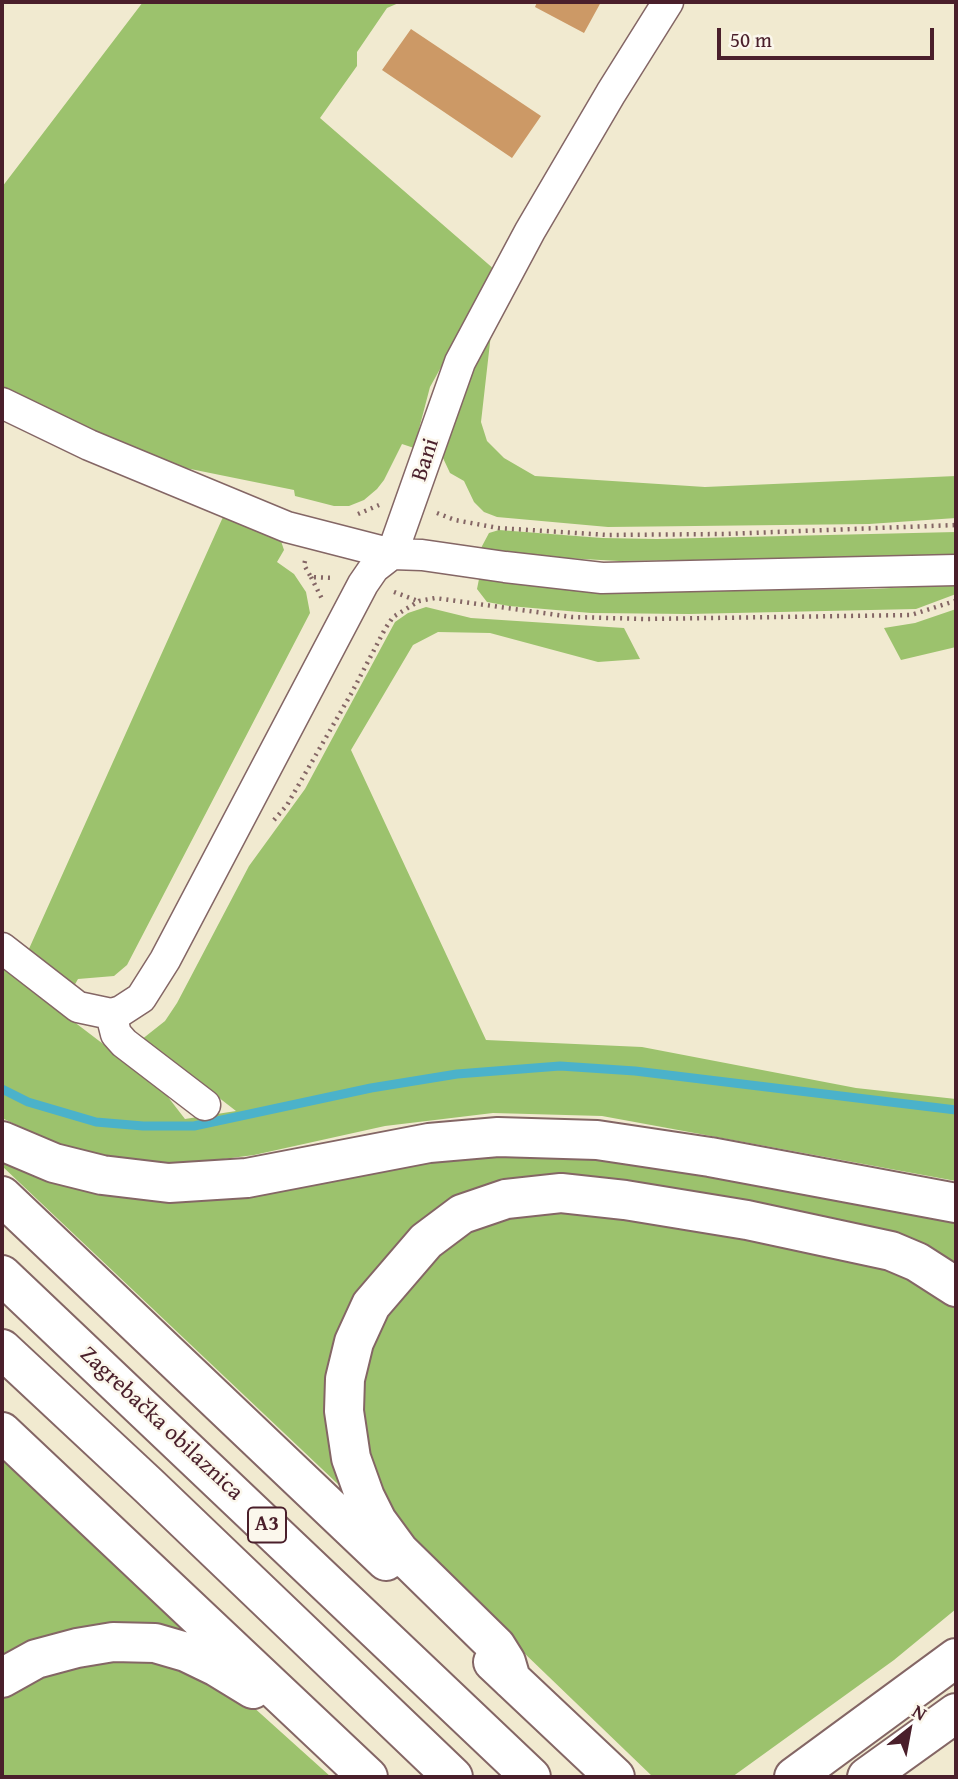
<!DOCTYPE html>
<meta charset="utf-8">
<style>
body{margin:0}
#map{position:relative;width:958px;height:1779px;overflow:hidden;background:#f1ead0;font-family:"Gentium Book Plus",serif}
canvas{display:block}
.frame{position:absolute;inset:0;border:4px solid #4a1f2b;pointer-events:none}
.north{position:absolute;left:874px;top:1695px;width:70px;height:70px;-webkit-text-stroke:5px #fbf7ec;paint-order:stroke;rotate:31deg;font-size:19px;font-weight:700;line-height:28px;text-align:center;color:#4a1f2b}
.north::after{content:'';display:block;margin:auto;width:24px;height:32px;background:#4a1f2b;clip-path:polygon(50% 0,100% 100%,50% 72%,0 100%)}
.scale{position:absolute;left:717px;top:28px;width:217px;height:32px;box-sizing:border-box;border:4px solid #4a1f2b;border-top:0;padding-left:9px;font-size:21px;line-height:24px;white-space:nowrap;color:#4a1f2b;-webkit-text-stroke:5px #fbf7ec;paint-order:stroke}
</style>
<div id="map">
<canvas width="958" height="1779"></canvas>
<div class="frame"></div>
<div class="north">N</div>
<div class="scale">50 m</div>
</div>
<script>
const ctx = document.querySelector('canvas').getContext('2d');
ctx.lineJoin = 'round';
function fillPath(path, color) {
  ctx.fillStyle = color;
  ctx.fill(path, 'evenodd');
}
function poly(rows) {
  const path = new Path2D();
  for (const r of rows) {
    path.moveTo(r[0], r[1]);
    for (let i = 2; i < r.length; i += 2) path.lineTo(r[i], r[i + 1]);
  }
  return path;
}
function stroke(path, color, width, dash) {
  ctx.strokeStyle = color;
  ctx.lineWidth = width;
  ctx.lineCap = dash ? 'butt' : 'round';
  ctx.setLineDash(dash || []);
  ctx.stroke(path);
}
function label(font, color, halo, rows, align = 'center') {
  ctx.font = font + ' "Gentium Book Plus",serif';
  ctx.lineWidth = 5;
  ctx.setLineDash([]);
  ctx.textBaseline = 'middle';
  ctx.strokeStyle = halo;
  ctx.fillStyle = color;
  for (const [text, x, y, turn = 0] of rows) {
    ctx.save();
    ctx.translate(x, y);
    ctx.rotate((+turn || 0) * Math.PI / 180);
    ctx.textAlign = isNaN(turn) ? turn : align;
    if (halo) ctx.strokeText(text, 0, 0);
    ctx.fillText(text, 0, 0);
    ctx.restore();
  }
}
fillPath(poly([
 [143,2,401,2,387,8,357,52,357,66,320,118,495,270,430,387,414,448,402,444,384,480,377,489,364,500,349,506,334,506,295,496,294,490,151,461,2,395,2,187],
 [492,325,481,422,487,441,504,458,535,476,705,487,956,476,956,518,869,524,608,527,497,517,484,512,474,502,464,481,450,473,443,458,472,363],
 [223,517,267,531,280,538,284,550,277,562,294,574,306,592,310,613,127,965,114,976,78,979,74,986,28,951],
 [499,530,602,538,657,539,956,532,956,554,918,557,619,561,546,557,481,548,489,533],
 [479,579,597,591,875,589,956,584,956,594,916,609,689,614,591,613,509,606,487,602,477,589],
 [426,607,471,618,624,628,640,659,598,662,490,633,438,632,413,645,351,750,486,1040,642,1047,856,1088,956,1099,956,1181,602,1116,493,1113,385,1126,254,1155,185,1164,114,1158,56,1144,2,1118,2,967,161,1088,185,1119,236,1111,173,1062,141,1040,165,1021,177,1003,249,866,305,789,395,622,408,613],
 [956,609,956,647,901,660,884,628,915,623],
 [453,1155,611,1156,956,1219,956,1265,609,1182,409,1235,331,1442,340,1486,2,1166,2,1160,37,1177,85,1190,132,1199,181,1199],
 [536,1211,587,1212,871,1262,895,1270,956,1305,956,1609,894,1660,732,1777,653,1777,417,1550,374,1481,361,1406,363,1378,382,1320,412,1275,457,1238,492,1222],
 [2,1457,178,1623,186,1636,2,1662],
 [133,1659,177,1666,251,1705,331,1777,2,1777,2,1700,11,1692,47,1674,85,1662]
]), '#9cc26d');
stroke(poly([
 [2,1089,28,1102,96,1122,143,1126,194,1126,371,1088,457,1074,560,1066,635,1071,956,1110]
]), '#4bb2ca', 9);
fillPath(poly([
 [537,2,601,2,584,33,535,7],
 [411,29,541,116,512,158,382,70]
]), '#c96');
const minor = poly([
 [2,403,89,445,287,527,392,554],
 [392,554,460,362,530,231,611,93,668,2],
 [2,948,78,1007,111,1014,121,1011,141,998,165,960,363,584,374,568,392,554,422,555,505,567,602,578,956,570],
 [111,1014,116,1034,124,1043,205,1105]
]);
const highway = poly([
 [2,1141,54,1163,102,1175,169,1183,247,1178,429,1143,498,1137,597,1140,710,1157,956,1203],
 [2,1196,386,1561],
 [2,1275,531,1777],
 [2,1349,149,1486,453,1777],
 [2,1432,368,1777],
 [493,1662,615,1777],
 [2,1678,36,1659,77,1648,113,1642,155,1643,186,1652,217,1667,253,1689],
 [511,1679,506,1662,496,1646,399,1551,377,1521,365,1497,351,1458,344,1411,345,1379,354,1342,371,1305,426,1241,462,1214,506,1199,561,1193,625,1200,747,1220,891,1251,917,1262,956,1287],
 [794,1777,956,1658],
 [867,1777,956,1713]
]);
stroke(minor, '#846665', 33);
stroke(highway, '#846665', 42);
stroke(poly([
 [437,513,455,520,498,528,608,535,724,534,956,525],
 [358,514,379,505],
 [305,561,304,565,311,577,334,578],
 [311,577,323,601],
 [394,592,418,601],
 [274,820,287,805,351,694,385,629,393,617,419,601,435,598,572,617,645,619,911,615,955,601]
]), '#846665', 4.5, [2, 5]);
stroke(minor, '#fff', 30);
stroke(highway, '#fff', 38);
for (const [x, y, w] of [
 [267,1525,38]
]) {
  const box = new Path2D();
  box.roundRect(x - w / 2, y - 17.5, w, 35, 5);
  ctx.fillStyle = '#fbf7ec';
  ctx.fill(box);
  stroke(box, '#4a1f2b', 2);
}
label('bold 21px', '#4a1f2b', null, [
 ["A3",267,1525]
]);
label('23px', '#4a1f2b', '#fbf7ec', [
 ["Bani",426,460,-72],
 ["Zagrebačka obilaznica",161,1424,43]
]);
</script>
